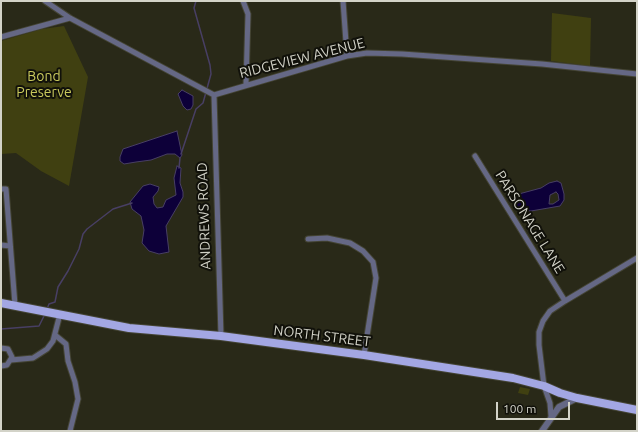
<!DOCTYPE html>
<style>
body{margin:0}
#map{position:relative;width:638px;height:432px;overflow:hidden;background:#292918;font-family:Ubuntu,sans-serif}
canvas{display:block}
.frame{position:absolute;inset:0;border:2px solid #d3d3c8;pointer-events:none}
.scale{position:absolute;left:496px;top:402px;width:74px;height:18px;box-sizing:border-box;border:2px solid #d3d3c8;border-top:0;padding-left:5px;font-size:12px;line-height:14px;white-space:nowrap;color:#d3d3c8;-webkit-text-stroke:3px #11110a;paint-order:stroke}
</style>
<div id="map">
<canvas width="638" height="432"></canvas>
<div class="frame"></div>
<div class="scale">100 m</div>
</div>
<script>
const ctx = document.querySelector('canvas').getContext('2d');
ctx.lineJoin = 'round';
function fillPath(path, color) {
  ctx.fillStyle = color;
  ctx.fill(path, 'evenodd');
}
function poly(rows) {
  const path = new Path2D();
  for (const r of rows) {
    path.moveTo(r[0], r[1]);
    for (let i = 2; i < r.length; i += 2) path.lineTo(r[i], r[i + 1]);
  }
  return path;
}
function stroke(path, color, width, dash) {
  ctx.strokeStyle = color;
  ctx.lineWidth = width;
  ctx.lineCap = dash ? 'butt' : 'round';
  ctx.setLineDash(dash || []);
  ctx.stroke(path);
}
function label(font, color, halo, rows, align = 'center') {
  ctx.font = font + ' Ubuntu,sans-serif';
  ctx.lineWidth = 4;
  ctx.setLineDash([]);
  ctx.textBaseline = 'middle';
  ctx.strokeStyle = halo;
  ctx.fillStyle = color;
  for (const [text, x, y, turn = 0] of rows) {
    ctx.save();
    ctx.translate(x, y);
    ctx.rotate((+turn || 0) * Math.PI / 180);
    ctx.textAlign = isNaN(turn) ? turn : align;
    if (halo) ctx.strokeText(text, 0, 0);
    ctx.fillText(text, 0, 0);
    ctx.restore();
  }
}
fillPath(poly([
 [552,13,591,18,590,66,551,61],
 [64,26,88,77,69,186,41,171,16,153,1,154,1,41,42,29],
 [520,387,530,389,528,395,518,393]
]), '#404011');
const water = poly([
 [182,90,193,96,193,105,191,109,187,110,183,106,178,94,182,90],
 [177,131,182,155,180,158,175,154,167,154,151,160,136,162,124,164,120,161,120,157,123,149,177,131],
 [177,166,181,168,180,183,183,192,183,197,166,226,169,252,159,254,149,251,142,243,144,230,141,216,132,209,130,202,143,186,150,184,159,187,158,191,153,197,154,204,157,208,163,207,166,200,176,195,174,178,177,166],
 [557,181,561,183,564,194,564,200,560,206,531,211,517,210,515,195,541,188,549,183,557,181],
 [556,192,558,194,559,200,553,204,549,204,550,195,556,192]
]);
fillPath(water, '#0d0039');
stroke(water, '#483f64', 1);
stroke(poly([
 [181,154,196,109,203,103,211,74,210,65,194,8,196,1],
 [179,168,180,158],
 [47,309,49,304,55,302,58,287,68,271,79,249,83,234,87,229,113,209,132,203],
 [1,329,39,326,45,314]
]), '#483f64', 1.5);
const minor = poly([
 [45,1,70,18,214,95,347,56,367,53,402,54,542,64,637,74],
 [243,1,248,14,246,84],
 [343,1,347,56],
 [1,37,70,18],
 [214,95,221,336],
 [475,156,565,301],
 [1,189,6,189,15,305],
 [308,239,327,238,350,243,363,251,373,262,376,278,364,355],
 [1,245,10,246],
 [55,335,66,344,68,361,75,382,78,399,70,431],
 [1,348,8,349,12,357,7,365,1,366],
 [11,360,33,358,47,349,53,341,60,314],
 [551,416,550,403,544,386,539,345,539,332,543,321,550,311,565,301,637,258]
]);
const tertiary = poly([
 [542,431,559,407,577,398]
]);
const primary = poly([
 [1,303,129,328,221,336,364,355,513,378,544,386,560,393,577,398,637,410]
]);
stroke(minor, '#444434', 7);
stroke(tertiary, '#444434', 8);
stroke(primary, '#444434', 10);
stroke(minor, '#656885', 5);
stroke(tertiary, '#656885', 6);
stroke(primary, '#a3a7e3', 8);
label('14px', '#d3d3c8', '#11110a', [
 ["RIDGEVIEW AVENUE",302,58,-14],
 ["ANDREWS ROAD",204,216,-92],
 ["PARSONAGE LANE",530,222,58],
 ["NORTH STREET",322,336,7]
]);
label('14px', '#c9c95c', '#11110a', [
 ["Bond",44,76],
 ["Preserve",44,92]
]);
</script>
